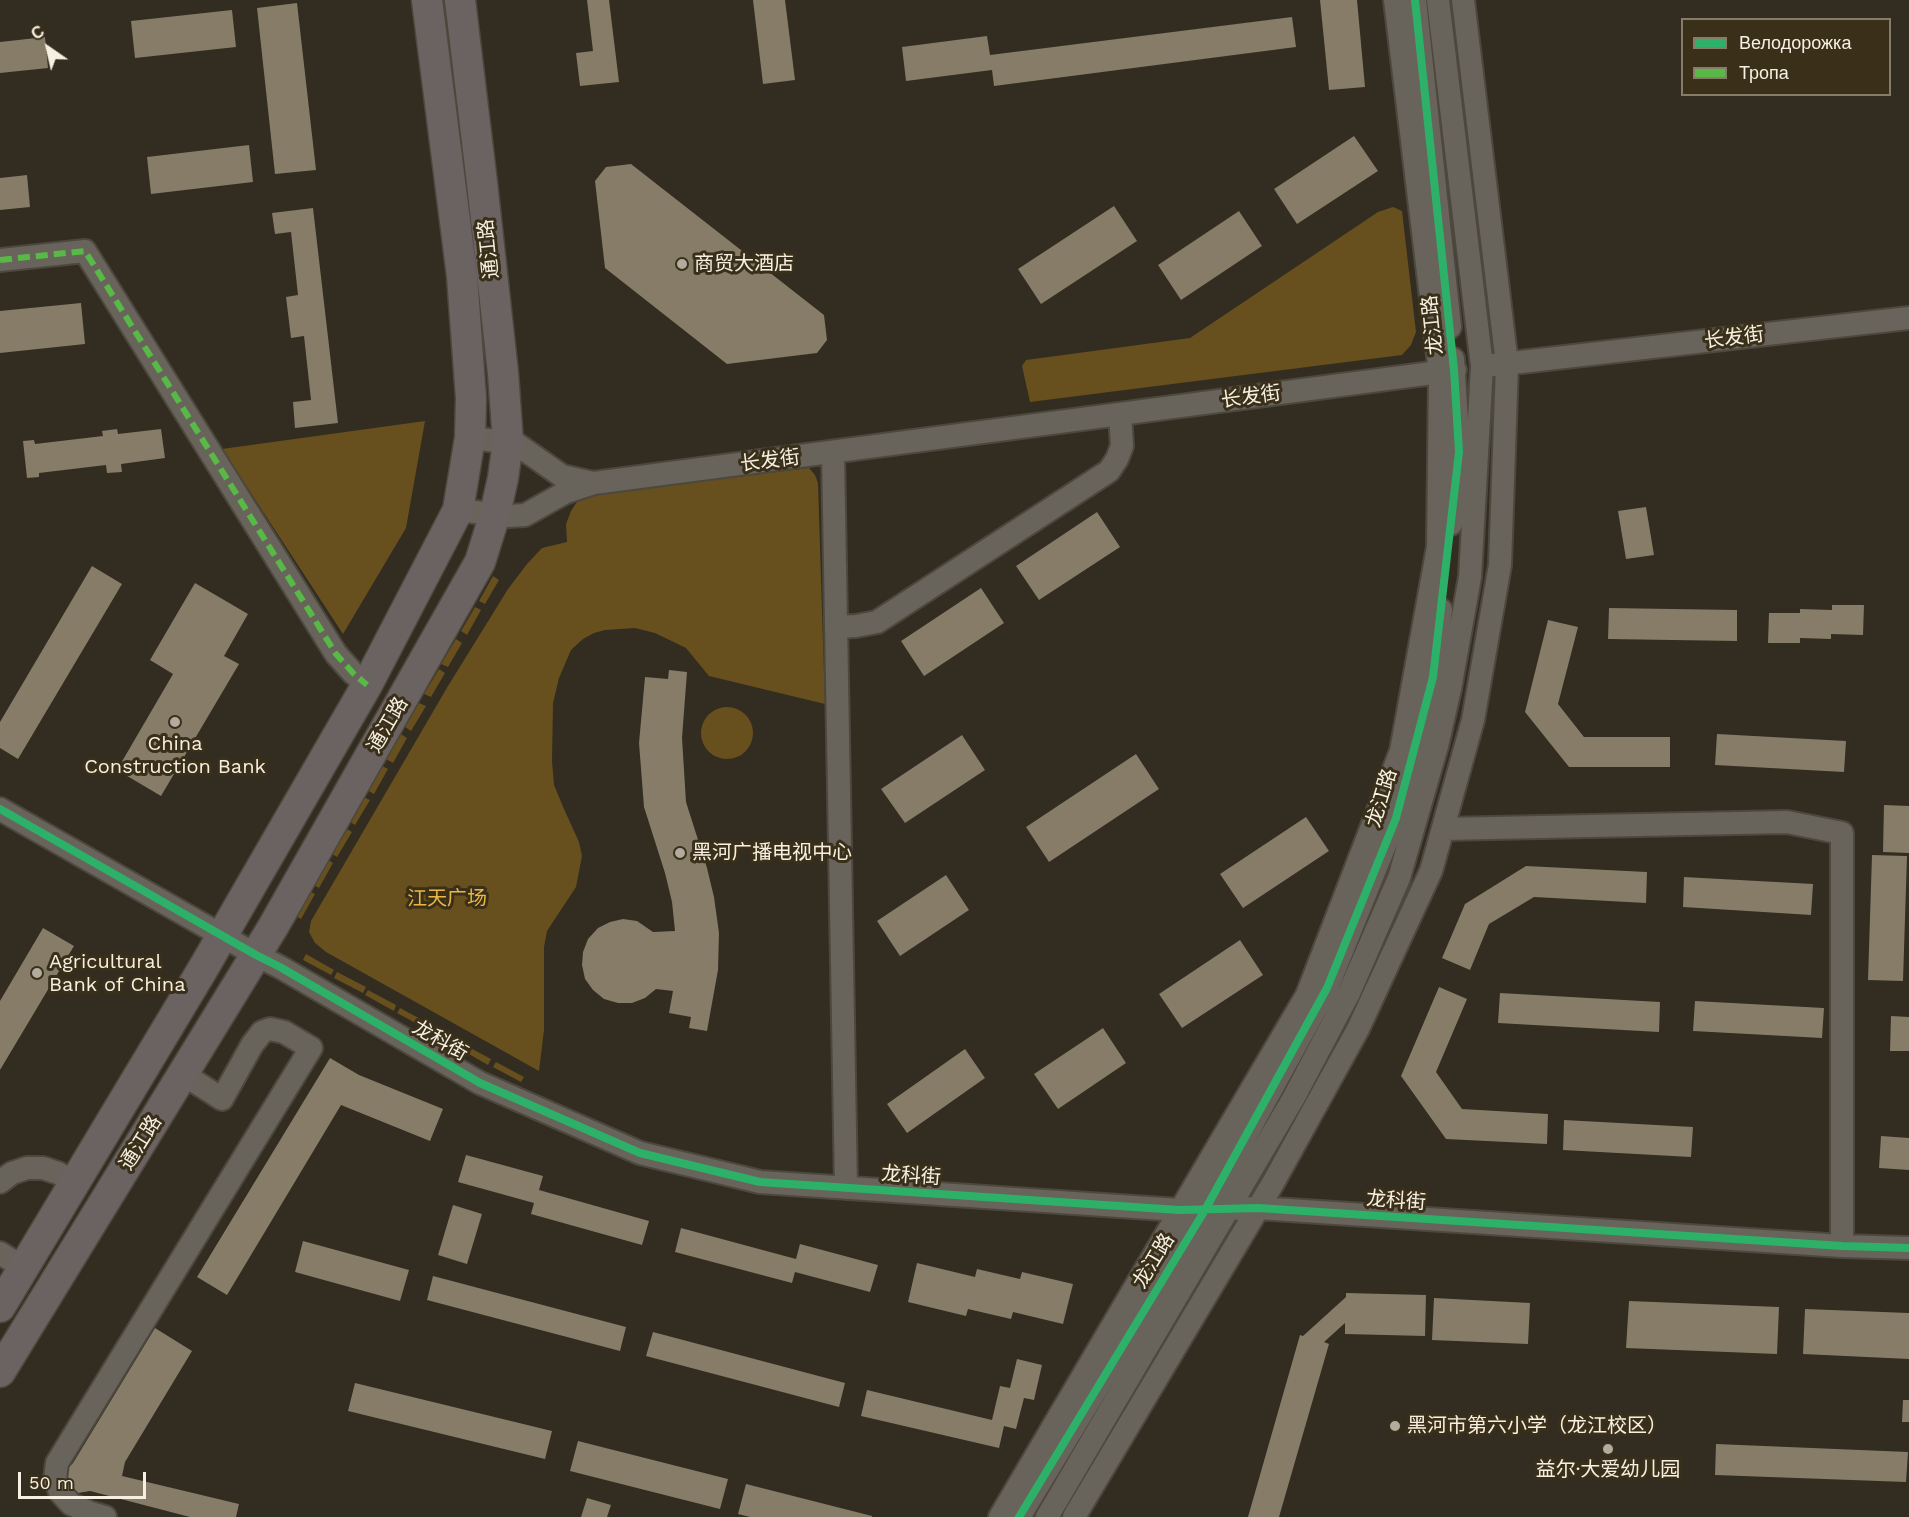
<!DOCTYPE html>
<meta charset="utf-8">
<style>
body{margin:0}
#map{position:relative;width:1909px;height:1517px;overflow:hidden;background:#322c21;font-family:"Work Sans",sans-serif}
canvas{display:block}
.legend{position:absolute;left:1681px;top:18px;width:210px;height:78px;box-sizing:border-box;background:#3a2f19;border:2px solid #867c69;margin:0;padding:8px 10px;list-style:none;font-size:18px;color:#f7f0e2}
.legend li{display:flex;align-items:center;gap:12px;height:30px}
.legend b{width:30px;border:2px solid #867c69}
.north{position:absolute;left:18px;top:18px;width:60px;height:60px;-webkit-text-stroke:4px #3a2f19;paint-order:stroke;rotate:326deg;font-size:16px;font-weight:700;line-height:24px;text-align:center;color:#f7f0e2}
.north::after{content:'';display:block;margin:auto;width:21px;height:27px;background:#f7f0e2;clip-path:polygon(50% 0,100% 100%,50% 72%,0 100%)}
.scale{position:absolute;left:18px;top:1472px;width:128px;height:27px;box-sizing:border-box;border:3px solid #f7f0e2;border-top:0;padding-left:8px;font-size:18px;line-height:21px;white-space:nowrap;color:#f7f0e2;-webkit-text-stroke:4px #3a2f19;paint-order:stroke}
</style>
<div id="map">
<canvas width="1909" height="1517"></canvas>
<ul class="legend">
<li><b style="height:8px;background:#2db169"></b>Велодорожка</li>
<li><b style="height:8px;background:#58b947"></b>Тропа</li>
</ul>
<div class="north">С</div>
<div class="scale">50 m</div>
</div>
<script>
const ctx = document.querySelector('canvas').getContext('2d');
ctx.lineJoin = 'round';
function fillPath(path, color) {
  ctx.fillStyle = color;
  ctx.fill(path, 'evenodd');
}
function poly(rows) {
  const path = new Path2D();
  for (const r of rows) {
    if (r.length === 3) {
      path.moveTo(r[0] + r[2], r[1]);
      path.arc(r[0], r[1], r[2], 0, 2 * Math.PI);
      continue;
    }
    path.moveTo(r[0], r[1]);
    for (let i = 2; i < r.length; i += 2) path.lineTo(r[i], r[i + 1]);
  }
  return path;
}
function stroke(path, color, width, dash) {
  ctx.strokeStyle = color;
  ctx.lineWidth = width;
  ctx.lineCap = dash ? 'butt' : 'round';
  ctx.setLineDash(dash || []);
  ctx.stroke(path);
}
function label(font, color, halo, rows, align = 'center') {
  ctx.font = font + ' "Work Sans","Noto Sans SC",sans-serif';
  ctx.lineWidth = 6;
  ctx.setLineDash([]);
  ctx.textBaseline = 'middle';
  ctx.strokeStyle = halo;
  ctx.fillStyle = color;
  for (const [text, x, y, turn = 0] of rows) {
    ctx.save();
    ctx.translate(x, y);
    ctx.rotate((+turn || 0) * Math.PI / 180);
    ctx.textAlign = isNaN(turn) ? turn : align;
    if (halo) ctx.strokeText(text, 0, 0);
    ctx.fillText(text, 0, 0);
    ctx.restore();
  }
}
fillPath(poly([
 [1393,207,1402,211,1416,332,1411,345,1402,355,1030,402,1022,366,1026,360,1190,338,1378,212],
 [425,421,406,528,343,634,222,449],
 [809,468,815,475,818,483,825,704,709,676,686,648,655,633,635,628,605,630,594,633,583,639,571,650,559,678,553,703,552,761,554,785,564,809,579,842,582,856,576,887,547,931,544,947,544,1030,539,1071,326,952,315,943,309,932,311,921,448,686,508,589,527,564,542,548,567,542,566,524,571,511,577,502,599,494],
 [493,576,499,580,485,604,479,601],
 [475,607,481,610,467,635,461,631],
 [456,639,462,643,448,667,441,664],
 [439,669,445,673,431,697,424,694],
 [419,703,426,706,411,731,405,727],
 [727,733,26],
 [401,734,407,738,393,763,386,759],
 [382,766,388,769,374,794,367,790],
 [363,797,370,800,355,825,349,821],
 [345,828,352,832,337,857,331,853],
 [327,859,333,863,319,888,312,884],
 [309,891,315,894,301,919,294,915],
 [306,954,334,970,331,975,303,960],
 [337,972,366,987,363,993,334,978],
 [368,990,396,1005,394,1011,365,995],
 [400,1008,428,1023,425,1028,397,1013],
 [432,1025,460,1041,457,1046,429,1031],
 [463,1044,491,1059,488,1065,460,1049],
 [496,1062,524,1077,521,1082,493,1067]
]), '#67501e');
fillPath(poly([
 [587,0,609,0,619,82,580,86,576,53,593,51],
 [753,0,785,0,795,80,763,84],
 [1320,0,1357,0,1365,87,1329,90],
 [297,3,316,170,275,174,257,8],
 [232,10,236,47,135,58,131,21],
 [1292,17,1296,47,994,86,992,70,906,81,902,47,987,36,990,55],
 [45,37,48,68,0,73,0,42],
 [1354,136,1378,171,1297,224,1274,189],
 [249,145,253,182,151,194,147,157],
 [631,164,824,315,827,340,817,353,727,364,605,268,595,181,606,167],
 [27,175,30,207,0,210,0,178],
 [1114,206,1137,241,1041,304,1018,269],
 [313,208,338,423,295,428,293,402,311,400,304,336,291,338,286,297,298,295,291,232,275,234,272,213],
 [1239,211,1262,246,1181,300,1158,265],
 [81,303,85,344,0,353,0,311],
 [117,429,118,434,161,429,165,458,121,464,122,472,107,473,106,465,39,473,39,477,27,478,23,441,34,440,35,444,103,436,102,431],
 [1646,507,1654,555,1626,559,1618,511],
 [1097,512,1120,547,1039,600,1016,566],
 [92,566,122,584,18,759,0,748,0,722],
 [195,583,248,614,224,656,239,664,161,796,117,770,173,674,150,660],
 [981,588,1004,623,924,676,901,641],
 [1832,605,1864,605,1863,635,1831,634,1831,639,1800,638,1800,643,1768,643,1769,613,1800,613,1800,609,1832,610],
 [1609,608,1737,610,1737,641,1608,639],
 [1548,620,1578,627,1558,704,1584,737,1670,737,1670,767,1569,767,1525,712],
 [669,670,687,672,682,738,686,802,707,868,714,897,719,933,718,970,707,1031,689,1028,691,1017,669,1013,673,991,656,989,645,998,632,1003,618,1003,604,999,593,990,585,979,582,965,583,952,588,939,598,928,610,922,623,919,637,921,653,932,675,931,672,902,665,873,644,807,639,743,645,677,668,679],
 [1717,734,1846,741,1844,772,1715,765],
 [962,735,985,770,905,823,881,789],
 [1136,754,1159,789,1049,862,1026,827],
 [1884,805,1909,806,1909,853,1883,852],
 [1306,817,1329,851,1243,908,1220,874],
 [1872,855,1907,856,1903,981,1868,980],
 [1526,866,1647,872,1646,903,1534,897,1489,924,1470,970,1442,958,1465,904],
 [946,875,969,910,900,956,877,921],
 [1684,877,1813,884,1811,915,1683,907],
 [43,928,74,946,0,1070,0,1001],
 [1240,940,1263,975,1182,1028,1159,994],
 [1439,987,1467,999,1436,1072,1462,1109,1548,1114,1547,1144,1446,1139,1401,1076],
 [1500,993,1660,1002,1659,1032,1498,1023],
 [1695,1001,1824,1008,1822,1038,1693,1031],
 [1891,1016,1909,1017,1909,1051,1890,1051],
 [1103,1028,1126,1063,1058,1109,1034,1074],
 [965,1049,985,1078,907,1133,887,1104],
 [330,1058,359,1075,443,1109,430,1141,341,1105,227,1295,197,1277],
 [1564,1120,1693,1127,1691,1157,1563,1150],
 [1881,1136,1909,1138,1909,1170,1879,1168],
 [466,1155,543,1176,539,1190,649,1221,642,1245,531,1214,534,1203,458,1182],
 [453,1205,482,1214,467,1264,438,1255],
 [681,1228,796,1259,800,1244,878,1265,870,1292,795,1272,792,1283,675,1252],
 [303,1241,409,1270,400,1301,295,1272],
 [917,1263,975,1277,977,1269,1020,1279,1022,1272,1073,1284,1063,1324,1013,1312,1011,1319,968,1309,966,1316,908,1302],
 [433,1276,626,1327,620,1351,427,1300],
 [1346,1293,1426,1295,1425,1336,1345,1334,1345,1323,1324,1342,1329,1344,1279,1517,1248,1517,1300,1335,1303,1336,1346,1297],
 [1434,1298,1530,1303,1528,1344,1432,1340],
 [1629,1301,1779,1307,1777,1354,1626,1348],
 [1805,1309,1909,1313,1909,1359,1803,1354],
 [155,1328,192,1351,125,1462,122,1476,239,1504,236,1517,190,1517,90,1491,78,1493,72,1490,66,1479,69,1467,73,1463],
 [653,1332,845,1383,839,1407,646,1356],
 [1017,1359,1042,1365,1034,1400,1024,1398,1016,1429,1004,1426,999,1448,861,1416,867,1390,992,1420,1000,1386,1010,1388],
 [355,1383,552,1431,545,1459,348,1411],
 [1903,1400,1909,1400,1909,1422,1902,1422],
 [578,1441,728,1479,720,1509,570,1471],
 [1716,1444,1908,1452,1906,1482,1715,1475],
 [746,1484,872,1516,872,1517,750,1517,738,1514],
 [587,1498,611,1505,607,1517,581,1517]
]), '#867c67');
const minor = poly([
 [1415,0,1450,327],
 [0,260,85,251,336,654,353,673,367,685],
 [1494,365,1909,318],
 [470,438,515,443,562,476,593,483],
 [833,453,846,1188],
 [458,510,509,516,525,515,566,492,594,483,1455,370],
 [1451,524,1459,452,1453,359],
 [836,627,856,626,877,622,1109,471,1117,459,1122,446,1120,414],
 [0,809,256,955,280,967,480,1083,640,1153,760,1182,1179,1210,1258,1208,1842,1246,1909,1248],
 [1443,829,1787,822,1842,833,1842,1246],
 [0,1182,12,1173,27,1168,43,1168,58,1173,74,1182],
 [0,1253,22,1267],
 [105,1517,91,1513,71,1504,60,1492,55,1479,57,1463,311,1048,284,1032,270,1029,262,1032,252,1045,222,1099,183,1074],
 [1000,1517,1307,995,1401,751,1438,547,1440,372,1395,0],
 [1019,1517,1205,1210,1327,988,1396,818,1433,677,1441,610],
 [1047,1517,1293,1099,1349,993,1399,878,1437,746,1450,689,1470,577,1482,366,1438,0],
 [1074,1517,1273,1183,1358,1029,1431,871,1473,720,1500,565,1507,364,1463,0]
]);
const major = poly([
 [0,1307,204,967,367,685,458,510,470,438,471,398,462,276,427,0],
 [0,1372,273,927,480,562,495,514,503,478,508,442,503,373,482,183,460,0]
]);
stroke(minor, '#4d483e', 26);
stroke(major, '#4d483e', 33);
stroke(minor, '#68635b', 22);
stroke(major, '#6a6362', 30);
stroke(poly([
 [0,260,85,251,336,654,353,673,367,685]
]), '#58b947', 6, [12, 6]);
stroke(poly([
 [0,809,256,955,280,967,480,1083,640,1153,760,1182,1179,1210,1258,1208,1842,1246,1909,1248],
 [1019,1517,1205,1210,1327,988,1396,818,1433,677,1459,452,1454,370,1415,0]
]), '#2db169', 8);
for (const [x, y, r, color] of [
 [682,264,6,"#b2ab9e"],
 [175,722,6,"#b2ab9e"],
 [680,853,6,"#b2ab9e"],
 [37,973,6,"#b2ab9e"],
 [1395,1426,6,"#b2ab9e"],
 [1608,1449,6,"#b2ab9e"]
]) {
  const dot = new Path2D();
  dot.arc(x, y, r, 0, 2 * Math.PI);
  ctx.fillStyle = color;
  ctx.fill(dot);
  stroke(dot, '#3a2f19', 2);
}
label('20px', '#f7f0e2', '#3a2f19', [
 ["通江路",489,249,-96],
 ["龙江路",1433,325,-96],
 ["长发街",1734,338,-7],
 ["长发街",1251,397,-8],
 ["长发街",770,461,-7],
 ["通江路",388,725,-60],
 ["龙江路",1382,798,-73],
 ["龙科街",440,1041,30],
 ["通江路",141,1143,-58],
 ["龙科街",911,1176,4],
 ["龙科街",1396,1201,4],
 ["龙江路",1154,1261,-59]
]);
label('20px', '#f7f0e2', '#3a2f19', [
 ["商贸大酒店",694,264],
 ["China",175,744,"center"],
 ["Construction Bank",175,767,"center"],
 ["黑河广播电视中心",692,853],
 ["Agricultural",49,962],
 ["Bank of China",49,985],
 ["黑河市第六小学（龙江校区）",1407,1426],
 ["益尔·大爱幼儿园",1608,1470,"center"]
], 'left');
label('20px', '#ebb742', '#3a2f19', [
 ["江天广场",447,899]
]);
</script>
